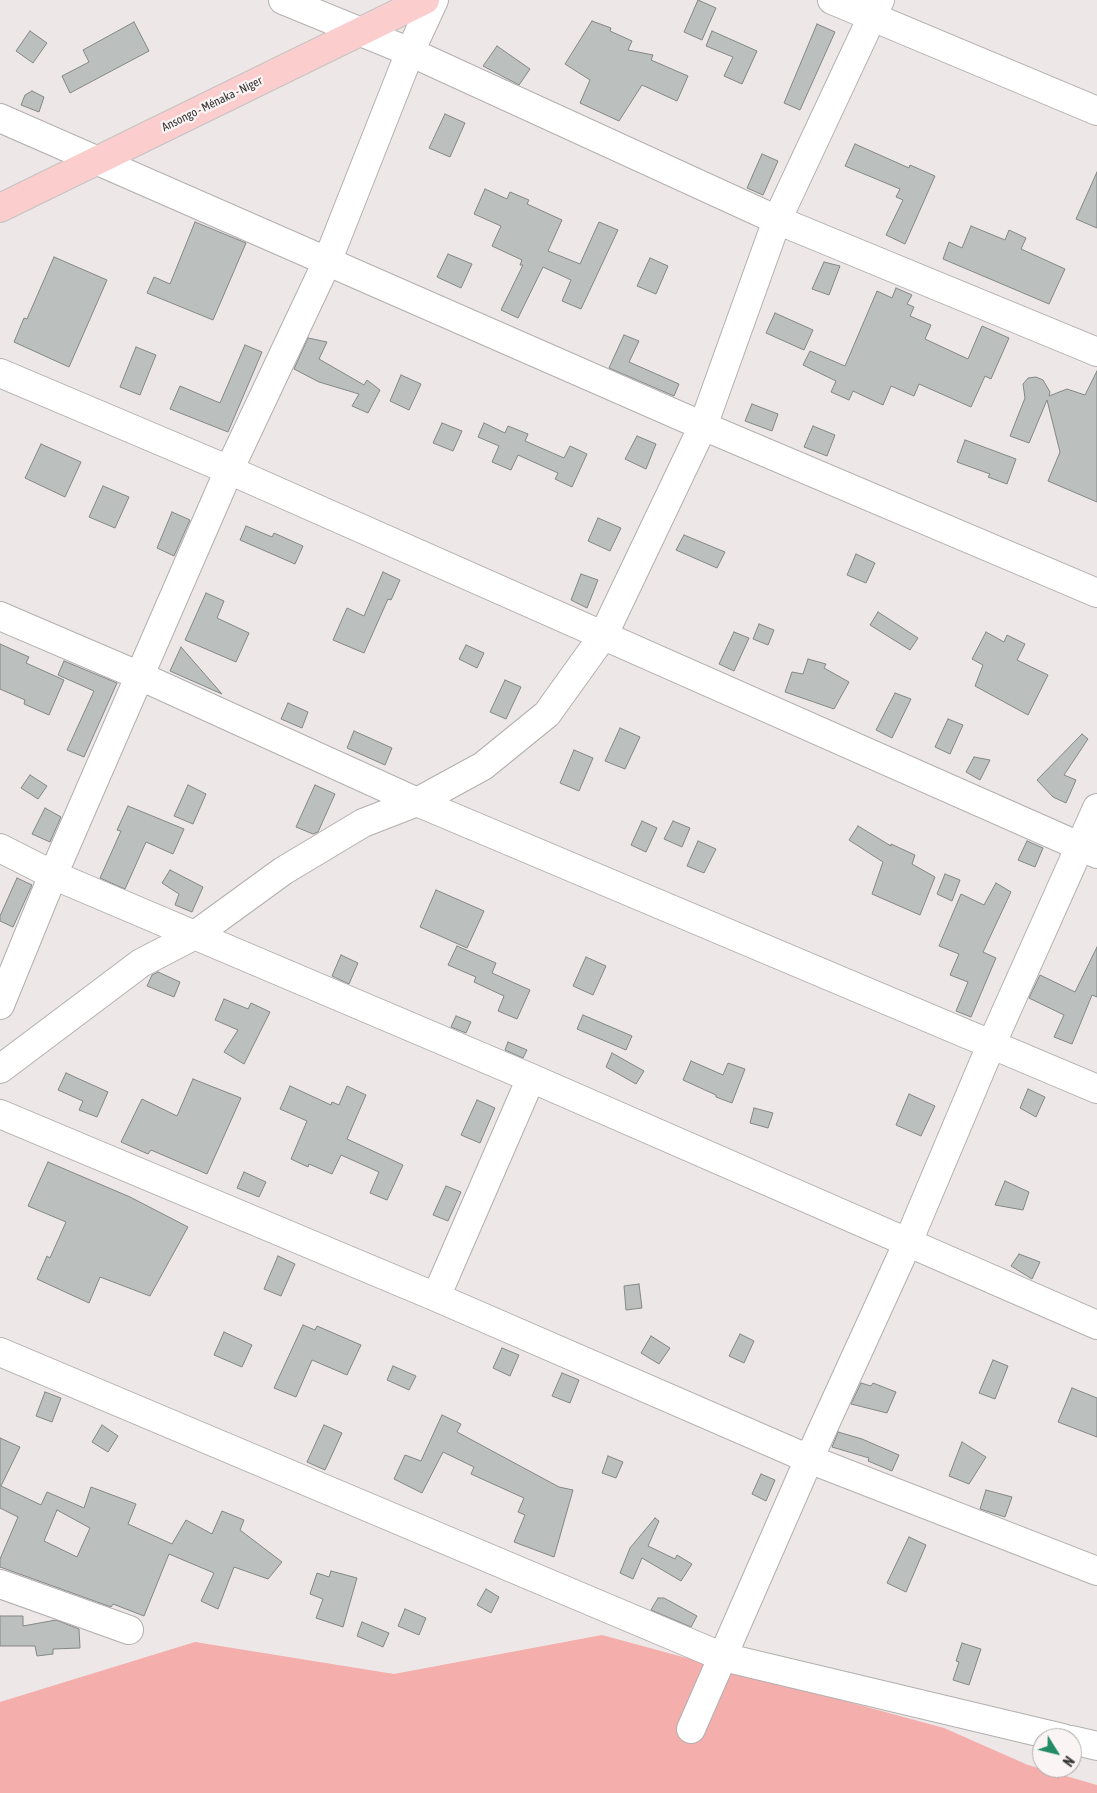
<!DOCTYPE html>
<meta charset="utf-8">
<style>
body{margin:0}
#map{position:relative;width:1097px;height:1793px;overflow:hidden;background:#ede7e7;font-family:"Asap Condensed",sans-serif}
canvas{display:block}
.north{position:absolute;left:1032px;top:1728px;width:50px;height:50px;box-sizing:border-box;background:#faf4f4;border:1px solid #ada8a8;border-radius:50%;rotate:126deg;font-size:14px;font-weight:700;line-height:20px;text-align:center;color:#393737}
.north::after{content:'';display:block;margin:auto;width:18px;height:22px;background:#238b67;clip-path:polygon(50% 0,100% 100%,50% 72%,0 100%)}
</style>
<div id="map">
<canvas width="1097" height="1793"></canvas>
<div class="north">N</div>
</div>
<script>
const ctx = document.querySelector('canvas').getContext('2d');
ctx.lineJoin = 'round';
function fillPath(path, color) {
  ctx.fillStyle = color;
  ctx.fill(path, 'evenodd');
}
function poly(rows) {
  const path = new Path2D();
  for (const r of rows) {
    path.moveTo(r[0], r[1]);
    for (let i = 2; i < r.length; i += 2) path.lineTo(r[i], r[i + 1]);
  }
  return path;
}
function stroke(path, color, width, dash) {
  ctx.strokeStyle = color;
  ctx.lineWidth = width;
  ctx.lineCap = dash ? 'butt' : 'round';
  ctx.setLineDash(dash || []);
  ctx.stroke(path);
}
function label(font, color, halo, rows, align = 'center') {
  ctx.font = font + ' "Asap Condensed",sans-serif';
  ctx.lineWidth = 4.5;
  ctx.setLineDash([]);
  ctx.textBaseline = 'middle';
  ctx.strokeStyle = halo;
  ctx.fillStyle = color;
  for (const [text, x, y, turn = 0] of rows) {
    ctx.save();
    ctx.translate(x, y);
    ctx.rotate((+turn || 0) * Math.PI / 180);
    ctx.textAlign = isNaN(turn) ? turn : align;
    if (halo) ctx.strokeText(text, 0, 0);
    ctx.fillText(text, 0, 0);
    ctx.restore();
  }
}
fillPath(poly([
 [602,1635,944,1728,1028,1765,1097,1785,1097,1793,0,1793,0,1702,195,1642,394,1674]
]), '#f4aeac');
const building = poly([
 [698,0,716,8,702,40,684,32,698,0],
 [592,21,611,28,610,31,632,41,628,50,653,55,651,60,688,76,677,101,642,85,619,121,580,103,590,80,565,64,592,21],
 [134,22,149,51,70,93,62,76,89,62,83,50,134,22],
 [817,24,835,32,800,110,784,103,817,24],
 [30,31,47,43,33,63,16,51,30,31],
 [712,31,757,51,742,84,724,76,733,57,706,46,712,31],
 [497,46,530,69,519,85,483,66,497,46],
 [32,91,44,97,39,112,21,105,25,95,32,91],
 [445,114,465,123,450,157,429,148,445,114],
 [855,144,909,168,910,165,935,176,905,244,886,235,903,200,896,197,900,189,845,166,855,144],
 [762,154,778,161,763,195,747,188,762,154],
 [1097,172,1097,228,1076,219,1097,172],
 [485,189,507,199,510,192,529,200,527,204,562,220,548,251,580,264,599,222,618,230,581,309,562,301,571,280,543,267,518,318,501,310,523,265,520,265,522,260,492,246,501,226,474,214,485,189],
 [195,222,246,243,213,320,147,293,154,277,170,284,195,222],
 [971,226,1005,240,1009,230,1026,238,1021,249,1065,269,1049,304,943,259,949,242,962,248,971,226],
 [448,254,472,264,461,288,437,277,448,254],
 [54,257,107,280,69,367,14,342,24,318,27,319,54,257],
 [650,258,668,266,656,294,637,286,650,258],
 [824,262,840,266,829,295,812,289,824,262],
 [896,288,912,295,907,304,914,307,910,316,931,325,925,339,968,359,982,326,1009,338,991,379,985,376,971,407,919,384,914,396,891,386,883,405,853,391,849,400,831,392,836,381,803,365,810,351,845,366,877,291,892,298,896,288],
 [775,313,813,330,804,350,766,333,775,313],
 [624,335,639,341,629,362,679,384,674,396,609,368,624,335],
 [308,338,327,342,319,359,364,385,367,380,380,390,368,413,352,406,359,394,319,382,294,369,308,338],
 [245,345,262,352,228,432,170,409,180,386,220,403,245,345],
 [136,347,156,355,140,395,120,387,136,347],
 [1097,371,1097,502,1048,481,1060,452,1047,400,1029,443,1010,436,1025,398,1023,384,1028,378,1036,377,1043,380,1050,392,1049,396,1067,389,1085,395,1097,371],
 [401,375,421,384,409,410,390,401,401,375],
 [752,404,778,414,772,431,745,421,752,404],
 [442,423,462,431,453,451,433,443,442,423],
 [484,423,505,433,508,426,528,434,525,441,564,458,570,446,587,454,572,487,555,479,558,473,518,455,511,470,492,462,499,446,478,437,484,423],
 [813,426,835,435,827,456,804,447,813,426],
 [637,436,656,444,646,469,625,459,637,436],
 [965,440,1016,459,1007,484,988,477,990,474,957,462,965,440],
 [41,444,81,462,65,497,25,478,41,444],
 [103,486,129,497,115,528,89,517,103,486],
 [172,512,190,520,174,556,157,548,172,512],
 [598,518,621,528,610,551,588,541,598,518],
 [246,526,272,537,274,533,303,546,295,564,240,540,246,526],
 [684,535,725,552,717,568,676,550,684,535],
 [856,554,875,563,866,583,847,575,856,554],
 [383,572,400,580,391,600,388,599,364,653,333,640,347,608,364,616,383,572],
 [581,574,598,580,587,608,571,600,581,574],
 [206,593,224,601,217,618,249,633,236,662,185,640,206,593],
 [878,612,918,638,910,650,870,625,878,612],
 [759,624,774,630,768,645,753,639,759,624],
 [734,632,749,638,734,671,719,664,734,632],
 [986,632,1004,642,1007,635,1025,644,1017,660,1048,675,1028,715,975,686,983,665,972,659,986,632],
 [0,644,29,657,26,663,64,680,49,715,24,704,25,700,0,689,0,644],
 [466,645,484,653,477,668,459,659,466,645],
 [181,647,222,694,170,671,181,647],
 [808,659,826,664,824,668,849,682,834,709,785,692,792,672,803,674,808,659],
 [64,661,117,683,84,757,67,750,94,691,58,675,64,661],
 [505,680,521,687,506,719,490,712,505,680],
 [895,693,911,699,892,738,876,730,895,693],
 [288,703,308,712,302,728,281,719,288,703],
 [948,719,963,725,950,754,935,747,948,719],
 [620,728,640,737,625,769,605,761,620,728],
 [354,731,392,748,385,765,347,748,354,731],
 [1082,734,1088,739,1064,775,1076,780,1066,803,1053,797,1037,780,1082,734],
 [574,750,593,758,579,791,560,783,574,750],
 [974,757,990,760,980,780,966,772,974,757],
 [30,775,47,786,38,799,21,788,30,775],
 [188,785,206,794,193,824,174,816,188,785],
 [315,785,335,794,318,832,313,834,296,827,315,785],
 [128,806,184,829,173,854,146,842,125,889,100,878,121,831,117,830,128,806],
 [45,808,61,817,50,842,32,834,45,808],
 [642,821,657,828,646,852,631,845,642,821],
 [673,821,690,828,682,847,664,839,673,821],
 [858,826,891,846,891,844,915,855,912,864,935,877,920,915,872,894,883,862,849,840,858,826],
 [698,841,716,849,704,873,687,866,698,841],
 [1027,841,1043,848,1035,867,1018,860,1027,841],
 [170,870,203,887,192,912,175,905,179,894,162,883,170,870],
 [945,874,960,880,952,901,937,894,945,874],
 [17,878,32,885,13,927,0,921,0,916,17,878],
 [996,883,1011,892,983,952,996,958,971,1017,956,1011,968,982,950,975,959,954,939,946,961,894,984,905,996,883],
 [436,890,484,911,467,948,420,927,436,890],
 [457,946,496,963,492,973,530,990,517,1019,498,1011,504,996,474,982,476,977,448,965,457,946],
 [1097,947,1097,997,1092,995,1072,1044,1054,1037,1064,1015,1029,998,1040,975,1075,992,1097,947],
 [341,955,358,963,349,984,332,976,341,955],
 [586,957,606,966,593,995,573,986,586,957],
 [158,972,180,982,174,997,147,986,152,975,158,972],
 [224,999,248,1009,251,1003,270,1012,244,1064,224,1052,238,1030,215,1020,224,999],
 [583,1015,632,1036,626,1050,577,1029,583,1015],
 [456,1016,471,1022,466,1033,451,1027,456,1016],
 [508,1042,527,1050,523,1058,505,1050,508,1042],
 [612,1053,644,1071,636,1084,606,1067,612,1053],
 [691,1061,723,1075,728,1063,745,1069,732,1103,716,1097,716,1095,683,1080,691,1061],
 [66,1073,108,1092,97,1117,79,1110,83,1101,58,1090,66,1073],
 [193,1079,241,1098,207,1174,151,1150,148,1154,121,1142,142,1099,177,1116,193,1079],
 [290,1086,331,1105,332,1102,339,1105,347,1086,366,1095,347,1139,403,1165,387,1200,370,1193,379,1172,341,1155,332,1174,309,1164,308,1167,291,1159,307,1121,280,1109,290,1086],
 [1028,1089,1045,1097,1036,1117,1020,1108,1028,1089],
 [909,1094,935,1106,921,1136,896,1125,909,1094],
 [477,1100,495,1108,480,1143,461,1135,477,1100],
 [754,1108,773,1113,768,1128,750,1123,754,1108],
 [48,1162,130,1197,188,1227,150,1296,100,1277,89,1303,37,1279,47,1256,50,1258,66,1222,28,1206,48,1162],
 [244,1172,266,1182,259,1197,237,1188,244,1172],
 [1005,1181,1029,1192,1023,1210,995,1205,1005,1181],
 [446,1186,461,1192,448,1221,433,1215,446,1186],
 [1019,1254,1040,1262,1032,1279,1011,1266,1019,1254],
 [278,1256,295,1264,281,1296,264,1289,278,1256],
 [639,1284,642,1308,626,1310,624,1286,639,1284],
 [303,1325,315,1330,317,1326,361,1345,347,1375,312,1360,296,1397,274,1388,303,1325],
 [224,1332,252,1345,242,1367,214,1355,224,1332],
 [740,1334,754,1341,744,1363,729,1356,740,1334],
 [651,1336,670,1348,659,1364,641,1353,651,1336],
 [502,1348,519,1355,510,1376,493,1368,502,1348],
 [993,1360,1008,1366,995,1399,979,1393,993,1360],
 [393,1366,416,1376,409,1390,387,1380,393,1366],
 [562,1373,579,1380,570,1403,552,1396,562,1373],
 [861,1383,871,1386,873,1383,896,1392,887,1413,851,1404,861,1383],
 [1072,1388,1097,1398,1097,1437,1058,1422,1072,1388],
 [45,1392,61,1398,52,1422,36,1416,45,1392],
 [442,1415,461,1424,457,1432,559,1487,573,1490,554,1557,514,1542,525,1515,518,1512,524,1498,471,1474,474,1467,443,1452,422,1493,394,1479,405,1455,421,1461,442,1415],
 [102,1425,118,1436,108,1452,92,1442,102,1425],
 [324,1425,342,1433,325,1470,307,1462,324,1425],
 [838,1432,862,1439,899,1455,892,1471,868,1461,869,1458,832,1447,838,1432],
 [0,1438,20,1447,1,1486,41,1505,47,1492,84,1508,91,1487,136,1504,128,1524,172,1544,186,1520,212,1534,222,1511,244,1520,240,1530,282,1562,268,1579,234,1567,218,1609,201,1601,214,1573,169,1554,144,1616,113,1604,111,1607,0,1567,0,1559,18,1517,0,1508,0,1438],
 [57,1510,90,1528,77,1557,44,1541,57,1510],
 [962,1442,986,1457,969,1484,949,1476,962,1442],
 [608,1456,623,1462,616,1478,602,1473,608,1456],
 [761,1474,775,1480,766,1501,752,1494,761,1474],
 [986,1490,1012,1497,1005,1517,980,1509,986,1490],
 [655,1518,659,1521,648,1546,675,1559,677,1555,692,1564,681,1581,642,1558,633,1579,620,1573,630,1548,655,1518],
 [909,1537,926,1545,906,1592,887,1583,909,1537],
 [331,1571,357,1578,343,1627,316,1618,323,1599,310,1594,317,1573,329,1577,331,1571],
 [486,1589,499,1597,491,1613,477,1605,486,1589],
 [658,1598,664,1598,697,1616,691,1627,651,1610,658,1598],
 [405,1609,426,1618,419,1635,398,1626,405,1609],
 [0,1616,23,1616,23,1626,56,1620,79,1629,80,1648,53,1649,53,1654,37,1656,35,1646,0,1646,0,1616],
 [362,1622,389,1633,383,1647,357,1636,362,1622],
 [962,1643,981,1649,969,1685,953,1680,959,1662,956,1661,962,1643]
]);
fillPath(building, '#bbbfbd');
stroke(building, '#838785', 1);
const minor = poly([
 [283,0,410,52,777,220,1097,352],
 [832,0,1097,111],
 [0,118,703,426,1097,593],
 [0,373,229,470,1097,854],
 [0,616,140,676,417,802,1097,1089],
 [0,848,53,875,531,1078,1097,1325],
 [0,1005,53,875,229,470,327,262,410,52,434,0],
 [0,1069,141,963,195,935,283,871,363,823,417,802,483,766,547,714,603,636,703,426,777,220,880,0],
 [0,1114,436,1297,809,1459,1097,1571],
 [436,1297,531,1078],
 [0,1352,723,1657,1063,1738],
 [0,1584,129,1630],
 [691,1729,809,1459,908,1242,992,1043,1097,808],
 [1072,1740,1097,1746]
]);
const major = poly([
 [0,208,425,0]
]);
stroke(minor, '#b4afaf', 30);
stroke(major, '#c4c3c3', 30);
stroke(minor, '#fff', 28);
stroke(major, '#fbcecd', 28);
label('12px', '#393737', '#faf4f4', [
 ["Ansongo - Ménaka - Niger",212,104,-26]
]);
</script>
